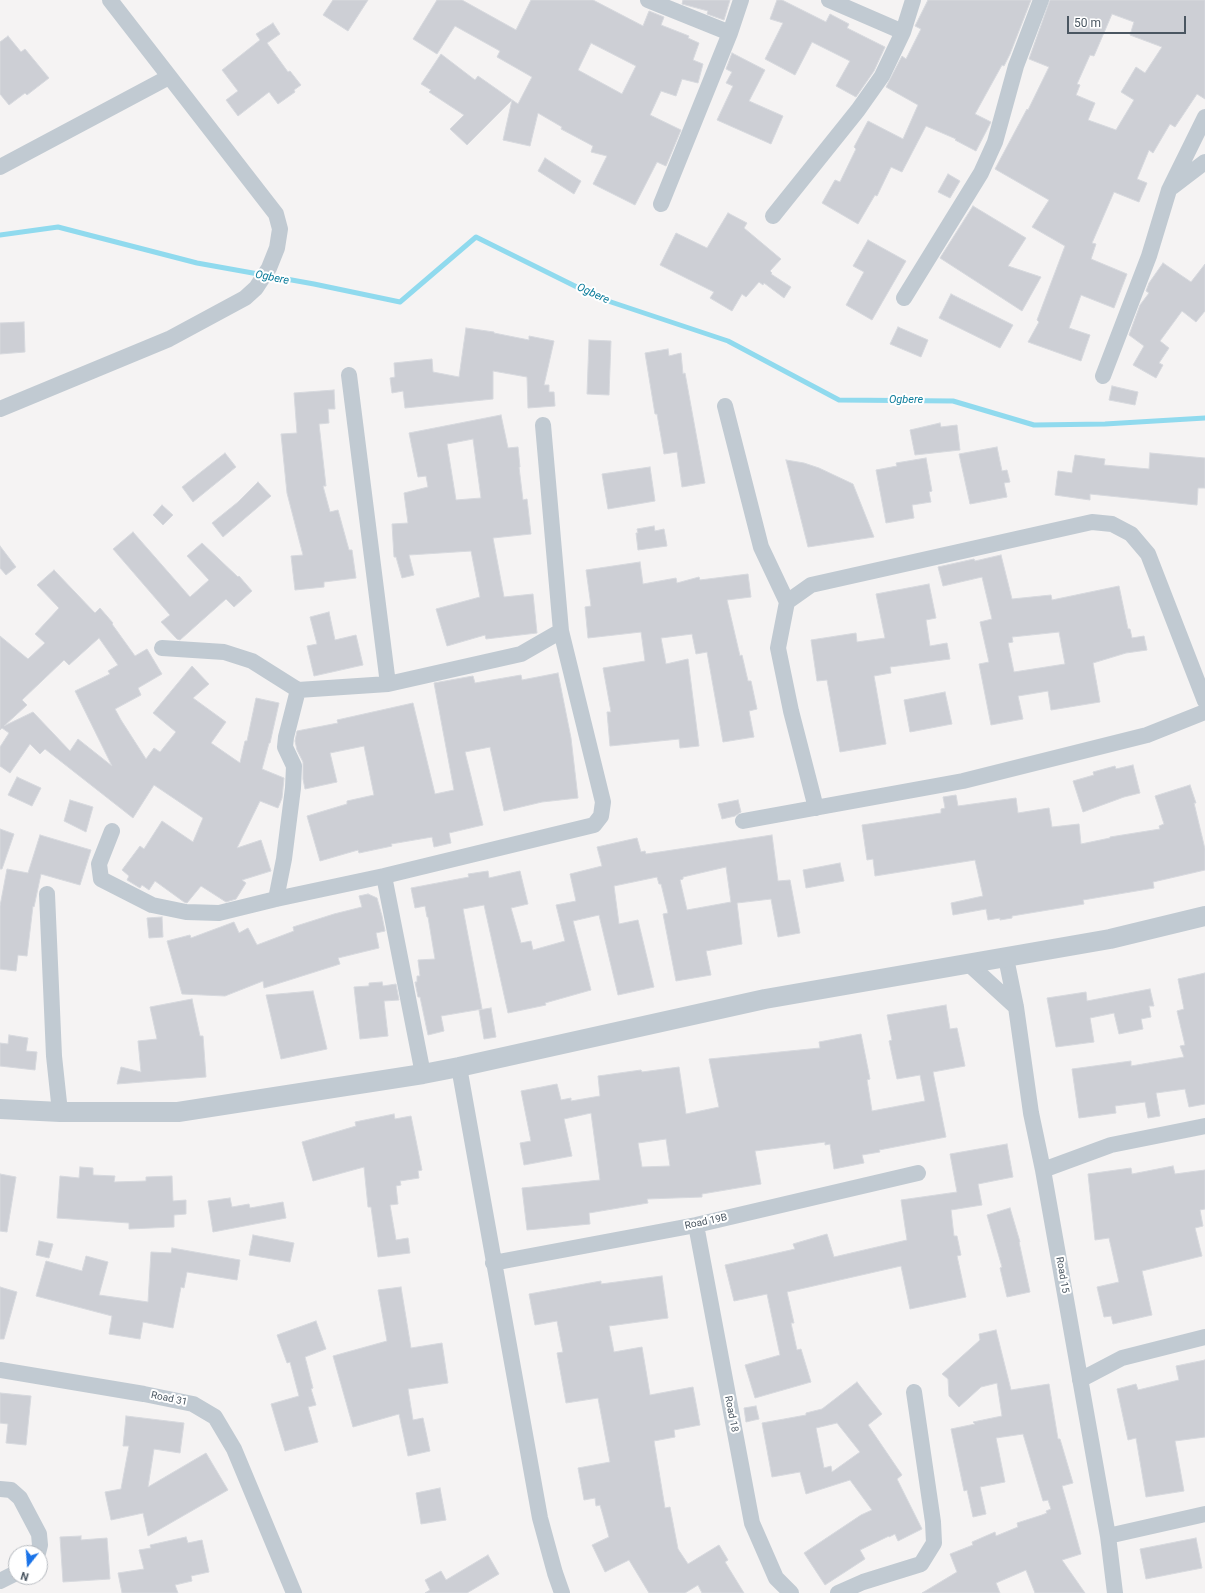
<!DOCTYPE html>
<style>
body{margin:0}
#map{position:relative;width:1205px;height:1593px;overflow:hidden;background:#f5f3f3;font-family:Roboto,sans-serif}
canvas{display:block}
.north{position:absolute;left:8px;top:1545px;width:40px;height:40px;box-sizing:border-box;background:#fff;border:1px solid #b7bbc0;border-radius:50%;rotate:197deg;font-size:11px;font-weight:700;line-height:16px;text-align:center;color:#4a5661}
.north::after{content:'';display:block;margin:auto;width:14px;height:18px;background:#1a73e8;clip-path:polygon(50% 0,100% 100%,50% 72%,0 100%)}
.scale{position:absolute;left:1067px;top:16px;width:119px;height:18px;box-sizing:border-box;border:2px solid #4a5661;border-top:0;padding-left:5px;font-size:12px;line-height:14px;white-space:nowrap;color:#4a5661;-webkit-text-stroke:3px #fff;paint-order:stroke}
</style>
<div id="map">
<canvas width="1205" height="1593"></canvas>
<div class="north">N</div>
<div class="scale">50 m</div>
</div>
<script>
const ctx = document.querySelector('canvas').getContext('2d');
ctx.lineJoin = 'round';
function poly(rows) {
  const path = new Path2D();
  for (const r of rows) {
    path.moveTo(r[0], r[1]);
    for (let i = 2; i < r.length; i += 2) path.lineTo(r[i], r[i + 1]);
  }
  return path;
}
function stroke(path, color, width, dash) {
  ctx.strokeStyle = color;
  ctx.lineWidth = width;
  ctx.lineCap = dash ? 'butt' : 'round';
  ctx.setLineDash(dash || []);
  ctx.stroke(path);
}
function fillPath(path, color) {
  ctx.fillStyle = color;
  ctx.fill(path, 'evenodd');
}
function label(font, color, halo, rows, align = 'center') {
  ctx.font = font + ' Roboto,sans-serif';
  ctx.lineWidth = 4;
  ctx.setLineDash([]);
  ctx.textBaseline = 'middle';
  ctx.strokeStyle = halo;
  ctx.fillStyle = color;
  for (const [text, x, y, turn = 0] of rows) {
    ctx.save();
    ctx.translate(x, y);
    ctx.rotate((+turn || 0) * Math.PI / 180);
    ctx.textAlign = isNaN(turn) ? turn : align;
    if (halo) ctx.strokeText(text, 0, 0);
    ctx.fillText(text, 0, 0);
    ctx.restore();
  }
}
stroke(poly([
 [0,235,58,227,197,263,314,284,400,302,476,237,599,298,728,341,839,400,953,401,1034,425,1105,424,1205,418]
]), '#90daee', 5);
const building = poly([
 [333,0,368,0,348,31,323,15,333,0],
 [437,0,462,0,516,30,531,0,593,0,643,26,649,11,664,17,661,25,689,36,688,38,699,43,693,60,703,64,698,83,682,79,676,96,661,91,650,115,681,130,666,166,657,162,635,205,593,184,607,156,591,152,593,146,561,129,562,127,538,113,530,146,503,140,512,100,467,145,450,129,464,115,429,92,431,90,421,84,441,54,475,80,478,76,518,104,532,77,497,57,500,51,455,26,437,54,413,39,437,0],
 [591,43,636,66,622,94,578,70,591,43],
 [683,0,730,0,724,20,707,14,708,11,682,4,683,0],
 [777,0,782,0,826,22,830,14,849,24,847,28,885,47,874,71,856,97,836,86,850,61,812,42,795,75,765,59,783,23,770,19,777,0],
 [928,0,1031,0,1010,54,1004,66,1002,65,975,114,991,122,976,151,955,140,956,139,926,126,902,172,891,167,877,196,875,195,858,224,822,203,835,180,840,182,856,149,854,147,868,121,903,139,918,105,886,87,902,56,906,59,921,29,915,26,928,0],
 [1050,0,1205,0,1205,99,1197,94,1175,127,1170,124,1153,153,1149,150,1137,179,1147,183,1139,202,1114,192,1092,243,1096,244,1091,259,1127,274,1114,308,1081,295,1069,328,1090,335,1081,361,1028,342,1039,322,1037,320,1065,246,1032,227,1049,200,995,169,1027,109,1028,110,1049,67,1029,59,1050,0],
 [1112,14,1134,22,1130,35,1162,47,1145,73,1136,67,1121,92,1134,100,1116,130,1088,120,1095,103,1076,95,1080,85,1077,84,1090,55,1094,56,1112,14],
 [273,23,280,34,267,43,288,72,290,71,301,85,294,90,295,92,278,104,269,92,238,116,226,100,238,91,222,70,260,40,256,34,273,23],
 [8,36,21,52,25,49,49,78,27,95,25,93,9,105,0,94,0,42,8,36],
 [732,53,765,70,749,101,783,116,771,144,717,120,733,86,726,83,732,72,726,69,732,53],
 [545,158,581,181,574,194,538,171,545,158],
 [948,174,960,181,950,198,938,192,948,174],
 [973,206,1026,238,1008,266,1041,277,1022,311,940,258,973,206],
 [728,213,747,223,744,228,781,259,770,271,772,273,771,274,791,287,784,298,764,283,763,285,759,282,746,297,742,294,732,311,710,298,714,292,660,265,676,233,707,248,728,213],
 [868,240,906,261,872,320,846,305,864,272,853,266,868,240],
 [1163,263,1191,282,1205,264,1205,311,1196,322,1182,311,1160,341,1169,348,1159,363,1163,365,1156,378,1133,365,1144,346,1129,335,1140,305,1149,293,1146,291,1149,283,1163,263],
 [951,294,1013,325,1000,348,939,318,951,294],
 [24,322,25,352,0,354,0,323,24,322],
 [898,327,928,340,921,357,890,344,898,327],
 [466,328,494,332,494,333,529,340,529,336,554,341,544,385,549,385,549,392,554,392,555,406,528,408,527,377,493,371,493,399,405,408,403,391,392,393,390,378,395,377,394,363,432,359,433,372,459,377,466,328],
 [589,340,611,341,609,395,587,394,589,340],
 [668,349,669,356,681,353,683,374,685,373,705,483,682,487,677,452,664,454,657,414,655,414,645,353,668,349],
 [1112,386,1138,392,1135,405,1109,400,1112,386],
 [334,390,335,409,328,409,329,423,319,424,326,486,323,486,330,512,338,510,349,550,352,550,356,578,324,582,324,587,295,590,291,556,303,555,287,493,281,434,297,433,294,393,334,390],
 [501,415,508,448,518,447,520,467,519,467,523,500,527,499,531,534,493,538,504,597,533,594,537,633,486,639,485,635,447,646,436,609,480,597,471,551,409,555,414,575,402,578,396,557,394,557,392,524,408,523,404,493,428,487,426,476,418,477,409,433,501,415],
 [473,439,481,498,456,500,447,444,473,439],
 [940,423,941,427,957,425,960,450,915,455,910,430,940,423],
 [997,447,1002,471,1007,470,1010,482,1004,483,1007,497,970,504,959,454,997,447],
 [225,453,236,467,193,502,182,487,225,453],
 [1150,453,1205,458,1205,488,1198,488,1197,505,1090,494,1090,500,1055,495,1058,471,1072,473,1075,455,1105,459,1104,465,1149,469,1150,453],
 [926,458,932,491,929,492,931,502,912,505,914,518,886,523,876,470,897,466,896,463,926,458],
 [786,460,804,463,819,468,853,484,874,537,808,547,786,460],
 [650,467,655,501,608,509,602,474,650,467],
 [258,482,271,496,223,537,212,523,238,502,258,482],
 [162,505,173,515,163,525,153,515,162,505],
 [654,526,655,531,664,529,667,546,638,550,636,533,638,533,637,529,654,526],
 [133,532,190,597,209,580,187,556,202,543,238,577,239,576,252,591,234,607,226,599,180,640,177,639,161,622,170,615,113,549,133,532],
 [0,546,16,567,6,575,0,568,0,546],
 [1001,555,1012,599,1051,595,1052,600,1119,586,1128,629,1130,629,1132,638,1144,636,1147,650,1126,653,1093,663,1100,702,1051,710,1048,691,1018,696,1023,719,991,725,979,664,989,662,980,622,992,619,982,577,943,586,938,567,974,559,975,561,1001,555],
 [1059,632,1065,664,1014,672,1008,643,1013,642,1012,637,1059,632],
 [640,562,643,584,676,578,677,583,699,577,700,580,748,574,751,597,727,600,740,656,742,655,748,681,751,681,757,709,749,711,754,737,723,742,707,652,696,654,692,634,661,638,666,664,688,659,699,746,680,748,679,739,610,746,607,712,611,712,603,668,645,661,641,632,588,638,585,607,591,606,586,570,640,562],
 [54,570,95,613,100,608,113,623,112,624,135,656,147,649,162,674,138,688,141,695,115,709,121,720,146,759,154,748,160,752,176,732,153,713,192,666,209,684,193,698,226,722,211,743,240,763,245,741,247,741,256,698,279,703,270,743,269,743,262,769,284,778,282,798,278,808,260,801,237,848,261,840,271,871,242,880,246,883,236,899,226,902,201,886,187,903,184,902,155,881,149,890,142,885,140,888,127,880,129,876,122,870,140,846,144,849,162,821,193,842,203,818,154,785,133,818,45,749,40,754,30,744,10,773,0,766,0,747,9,733,2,728,0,730,0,636,28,659,45,643,35,634,59,608,37,585,54,570],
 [99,638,118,665,108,671,110,674,75,691,112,766,78,739,70,751,33,712,4,726,27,705,22,700,64,660,69,665,99,638],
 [929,584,936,618,926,620,930,646,947,643,950,659,890,667,891,673,874,676,886,744,840,752,827,680,817,681,811,640,856,633,857,642,885,638,876,594,929,584],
 [329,612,335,640,356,635,363,665,314,676,307,646,317,644,310,617,329,612],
 [558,673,571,738,578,798,542,802,504,811,490,747,465,752,483,825,449,833,451,843,434,847,432,837,391,844,392,846,359,853,358,850,320,861,307,816,347,804,347,801,374,795,364,746,330,753,337,782,305,789,303,779,303,762,297,750,295,741,297,731,338,723,337,720,413,703,435,794,454,790,434,683,473,676,475,683,521,675,522,680,558,673],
 [945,692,952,724,910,732,904,700,945,692],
 [1133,765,1140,793,1124,797,1083,812,1073,781,1094,775,1093,772,1115,766,1116,769,1133,765],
 [17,777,41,788,32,806,8,795,17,777],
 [1190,785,1196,803,1194,803,1205,849,1205,870,1153,882,1154,888,1083,900,1084,904,1012,916,1012,918,1000,920,1000,918,988,920,986,909,953,915,951,903,983,896,975,860,875,876,873,859,867,860,862,825,941,813,941,809,945,808,943,797,956,795,958,806,1016,798,1018,813,1049,808,1052,827,1079,824,1081,844,1110,838,1110,837,1160,829,1159,826,1164,824,1155,796,1190,785],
 [70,800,93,807,86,832,64,821,70,800],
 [738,800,741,812,735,816,722,819,718,804,738,800],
 [0,829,14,834,2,869,0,869,0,829],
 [40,835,91,850,80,885,41,874,34,907,33,906,27,956,18,955,16,971,0,969,0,906,7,869,28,873,40,835],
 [772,835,778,881,790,880,800,933,778,937,771,899,737,903,742,944,706,951,711,975,676,981,663,914,668,913,661,884,659,884,657,877,614,886,619,924,638,920,654,987,618,995,599,915,573,921,591,990,545,1003,546,1005,508,1013,484,905,463,909,482,1009,441,1016,444,1031,428,1035,420,997,418,997,415,982,417,982,417,976,420,976,418,960,435,959,428,917,427,917,425,906,415,908,411,888,469,877,468,874,488,871,489,878,520,871,528,904,511,908,521,943,531,941,533,950,565,941,556,905,576,901,570,874,602,866,597,847,637,838,641,852,645,851,646,854,772,835],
 [726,867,731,902,687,910,680,880,683,879,683,877,726,867],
 [840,863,844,881,806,888,803,870,840,863],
 [368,894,377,898,382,916,385,931,376,933,379,948,338,958,340,964,264,988,263,981,225,996,182,994,167,941,190,935,191,938,234,922,239,933,248,928,257,945,294,931,293,927,334,914,362,907,359,896,368,894],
 [162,917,163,937,149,938,147,918,162,917],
 [1205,973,1205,1104,1189,1107,1185,1089,1156,1093,1160,1116,1148,1118,1145,1102,1115,1106,1116,1113,1079,1118,1072,1069,1131,1061,1131,1066,1184,1057,1180,1046,1185,1045,1177,1011,1184,1009,1178,979,1205,973],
 [382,982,383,986,396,984,399,1000,384,1001,388,1036,360,1039,354,987,369,986,369,983,382,982],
 [1150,989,1154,1006,1149,1006,1151,1017,1141,1019,1143,1029,1119,1034,1114,1013,1090,1018,1094,1042,1056,1047,1047,998,1086,992,1087,1001,1150,989],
 [313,991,327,1049,281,1059,266,995,313,991],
 [192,999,200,1036,203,1036,206,1077,117,1084,121,1067,141,1072,138,1041,157,1039,150,1007,192,999],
 [946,1005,950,1029,957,1028,965,1066,933,1072,946,1137,879,1150,880,1152,862,1155,864,1163,834,1169,830,1144,825,1145,825,1142,755,1151,761,1184,702,1194,702,1197,647,1199,648,1203,589,1213,590,1224,527,1230,522,1188,600,1180,591,1113,564,1119,572,1156,524,1165,520,1143,531,1141,521,1091,557,1084,561,1100,571,1098,571,1101,600,1096,598,1076,641,1070,642,1072,679,1067,686,1114,719,1107,709,1059,820,1048,819,1042,861,1034,870,1079,867,1080,872,1111,925,1101,920,1075,897,1079,889,1041,892,1040,887,1015,946,1005],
 [666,1139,670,1166,642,1167,638,1143,666,1139],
 [491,1008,496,1037,484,1039,479,1010,491,1008],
 [9,1035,28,1038,26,1051,37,1052,35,1070,0,1066,0,1043,8,1044,9,1035],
 [394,1114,395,1119,411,1116,422,1170,418,1171,419,1178,400,1181,401,1185,396,1186,398,1204,390,1205,396,1240,408,1238,410,1253,378,1257,371,1207,368,1207,364,1167,313,1181,302,1142,356,1126,355,1122,394,1114],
 [1007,1144,1013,1177,978,1184,982,1205,951,1210,954,1236,957,1236,961,1255,957,1256,966,1297,910,1309,901,1266,787,1292,794,1323,791,1323,797,1350,801,1349,811,1382,755,1398,745,1365,780,1355,767,1294,734,1301,725,1265,795,1249,793,1244,827,1234,834,1257,907,1240,901,1200,957,1192,950,1154,1007,1144],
 [1173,1166,1175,1174,1205,1170,1205,1209,1200,1210,1203,1226,1195,1228,1202,1256,1142,1271,1152,1315,1113,1324,1111,1316,1104,1317,1097,1287,1119,1282,1109,1238,1095,1240,1088,1174,1131,1168,1132,1174,1173,1166],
 [80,1167,93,1168,93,1175,115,1176,114,1182,146,1181,146,1177,172,1176,173,1201,186,1200,186,1214,174,1215,174,1227,129,1229,129,1223,57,1218,60,1176,79,1178,80,1167],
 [0,1174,16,1177,7,1232,0,1231,0,1174],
 [230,1198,232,1207,249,1204,250,1208,283,1202,286,1218,213,1232,208,1201,230,1198],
 [1010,1208,1020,1242,1019,1242,1030,1292,1007,1297,1000,1268,1002,1267,987,1215,1010,1208],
 [253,1235,294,1243,290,1262,249,1255,253,1235],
 [39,1241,53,1244,49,1258,36,1255,39,1241],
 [172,1248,240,1260,237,1280,187,1272,184,1288,181,1287,173,1328,143,1322,140,1339,109,1334,112,1316,36,1296,46,1261,82,1271,86,1256,108,1262,99,1295,148,1302,151,1252,171,1253,172,1248],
 [662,1276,668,1318,609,1326,614,1352,642,1347,650,1395,693,1387,700,1425,674,1430,675,1437,654,1441,665,1508,670,1507,678,1549,688,1564,719,1545,728,1560,725,1562,744,1593,702,1593,698,1585,685,1593,649,1593,629,1560,605,1572,592,1545,609,1537,600,1505,596,1506,595,1498,584,1500,578,1468,610,1462,598,1398,566,1403,557,1353,563,1352,557,1321,535,1325,529,1294,601,1281,601,1284,662,1276],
 [0,1287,17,1292,4,1339,0,1339,0,1287],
 [401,1287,411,1348,442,1343,448,1383,408,1389,413,1420,423,1418,430,1451,408,1456,399,1414,353,1427,333,1356,387,1341,378,1290,401,1287],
 [316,1321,326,1349,305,1357,313,1388,311,1389,316,1405,308,1407,318,1442,285,1451,271,1404,299,1396,290,1362,287,1363,277,1335,316,1321],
 [996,1330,1011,1390,1049,1384,1058,1439,1060,1439,1073,1483,1062,1486,1081,1554,1062,1560,1085,1593,1035,1593,1026,1570,996,1583,1000,1593,922,1593,957,1572,950,1554,973,1545,972,1542,995,1532,996,1536,1018,1527,1017,1523,1042,1515,1047,1513,1046,1511,1051,1509,1048,1500,1043,1501,1023,1434,996,1438,1005,1482,980,1487,986,1514,973,1517,967,1490,964,1491,951,1429,975,1424,973,1422,1002,1416,997,1383,981,1387,959,1407,949,1396,948,1379,942,1374,980,1340,979,1334,996,1330],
 [1205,1360,1205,1437,1175,1441,1184,1491,1146,1497,1136,1438,1128,1440,1117,1389,1136,1384,1138,1390,1179,1380,1176,1366,1205,1360],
 [857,1382,882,1414,868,1425,902,1475,897,1479,922,1529,898,1541,895,1534,889,1537,889,1536,860,1550,865,1559,825,1585,804,1553,861,1515,872,1510,850,1480,806,1494,800,1472,772,1477,762,1423,806,1415,806,1413,822,1409,857,1382],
 [837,1423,860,1452,832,1472,831,1466,824,1468,816,1428,837,1423],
 [0,1393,31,1396,26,1445,6,1443,8,1424,0,1423,0,1393],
 [756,1406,759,1419,746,1422,744,1408,756,1406],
 [126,1416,184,1423,180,1453,154,1449,148,1487,206,1453,228,1490,148,1536,143,1513,111,1520,105,1492,121,1489,129,1446,123,1446,126,1416],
 [440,1488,446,1520,421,1524,416,1493,440,1488],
 [81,1536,81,1540,107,1538,110,1579,63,1582,60,1537,81,1536],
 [186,1537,188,1543,202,1540,209,1572,191,1576,192,1581,175,1585,178,1593,122,1593,118,1573,144,1569,139,1550,151,1548,150,1545,186,1537],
 [1196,1538,1202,1568,1146,1579,1140,1549,1196,1538],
 [488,1555,499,1574,467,1593,425,1593,430,1590,425,1580,441,1571,446,1580,488,1555]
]);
fillPath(building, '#cdcfd5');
stroke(building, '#d7d9de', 1);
stroke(poly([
 [648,0,730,33],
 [829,0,903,32],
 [0,167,169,77],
 [1172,187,1205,162],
 [661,204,730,33,741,0],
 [773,216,858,110,882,76,903,32,913,0],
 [904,298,981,173,995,142,1016,66,1041,0],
 [349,375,388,684],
 [1103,376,1149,256,1169,190,1205,117],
 [725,406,761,547,787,602,778,648,791,711,816,808],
 [0,409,169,339,245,298,256,288,269,268,277,248,280,229,276,214,110,0],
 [787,602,811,585,1092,522,1112,524,1131,534,1148,554,1205,701],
 [162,648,224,652,252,661,298,690,388,684,521,654,561,631],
 [743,821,963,781,1147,735,1205,712],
 [112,831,99,864,101,879,152,905,186,912,219,913,276,899,384,876,594,825,601,816,603,802,561,631,543,425],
 [384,876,423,1074],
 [47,894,54,1056,60,1112],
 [276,899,284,859,293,788,294,766,285,747,286,737,298,690],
 [1006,958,1016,1007,1031,1113,1043,1170,1108,1536,1115,1593],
 [970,965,1016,1007],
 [459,1067,540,1518,555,1573,562,1593],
 [1043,1170,1111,1145,1205,1126],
 [696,1225,752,1523,776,1578,791,1593],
 [493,1263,696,1225,918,1173],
 [0,1370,144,1394,193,1404,215,1417,234,1449,294,1593],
 [1080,1380,1122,1358,1205,1337],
 [0,1489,11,1490,20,1498,39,1534,40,1545,38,1553],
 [1108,1536,1205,1514],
 [0,1581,16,1573],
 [838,1593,863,1582,921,1564,934,1543,933,1522,914,1392]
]), '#c1cad2', 16);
stroke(poly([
 [0,1109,60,1112,178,1112,423,1074,459,1067,765,999,1110,939,1205,916]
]), '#c1cad2', 20);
label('10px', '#4a5661', '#fff', [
 ["Road 19B",706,1222,-12],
 ["Road 15",1062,1275,80],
 ["Road 31",169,1399,12],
 ["Road 18",731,1414,79]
]);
label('italic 11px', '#0c7c9b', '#fff', [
 ["Ogbere",272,278,11],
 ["Ogbere",593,294,24],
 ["Ogbere",906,400]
]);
</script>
